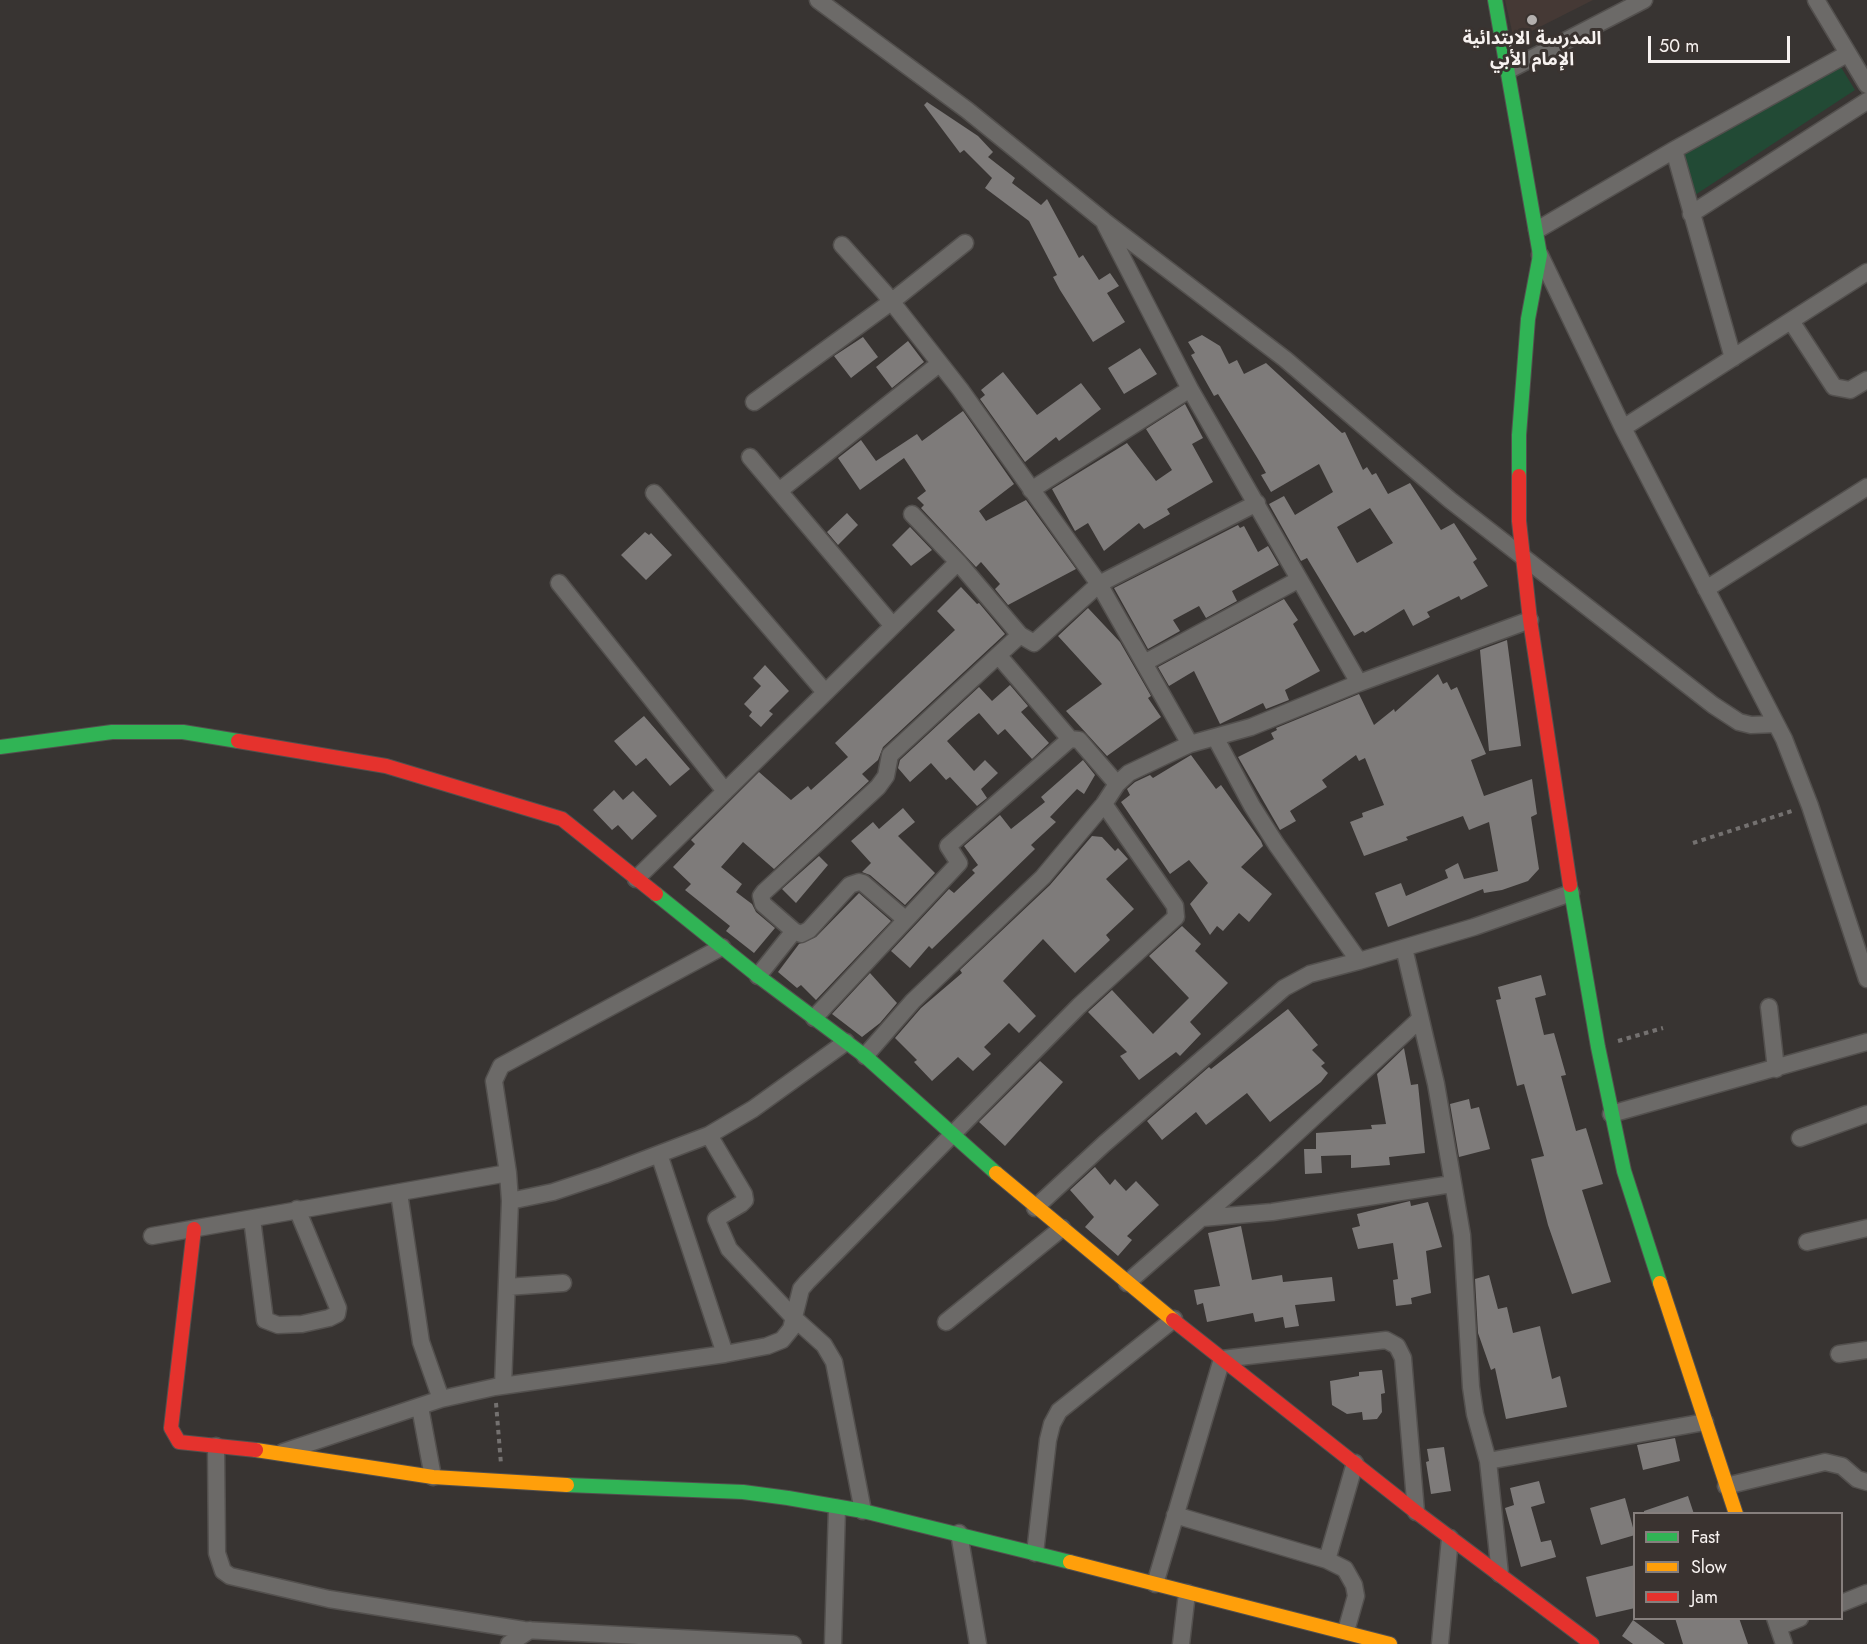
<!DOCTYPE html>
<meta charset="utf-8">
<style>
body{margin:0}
#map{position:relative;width:1867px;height:1644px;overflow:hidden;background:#383432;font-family:Jost,sans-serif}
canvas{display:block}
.legend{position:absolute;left:1633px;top:1512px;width:210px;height:108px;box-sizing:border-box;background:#3a3330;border:2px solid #867f7d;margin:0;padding:8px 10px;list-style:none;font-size:18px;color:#f7f2f0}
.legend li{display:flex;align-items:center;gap:12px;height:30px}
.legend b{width:30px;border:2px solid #867f7d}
.scale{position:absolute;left:1648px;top:36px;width:142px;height:27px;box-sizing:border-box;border:3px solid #f7f2f0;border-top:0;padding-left:8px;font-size:18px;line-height:21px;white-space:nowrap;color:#f7f2f0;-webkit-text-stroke:4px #3a3330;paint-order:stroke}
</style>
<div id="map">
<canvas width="1867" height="1644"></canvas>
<ul class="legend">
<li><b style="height:8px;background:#30b455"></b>Fast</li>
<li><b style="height:8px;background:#ff9f0a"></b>Slow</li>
<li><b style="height:8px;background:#e5322d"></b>Jam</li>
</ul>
<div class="scale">50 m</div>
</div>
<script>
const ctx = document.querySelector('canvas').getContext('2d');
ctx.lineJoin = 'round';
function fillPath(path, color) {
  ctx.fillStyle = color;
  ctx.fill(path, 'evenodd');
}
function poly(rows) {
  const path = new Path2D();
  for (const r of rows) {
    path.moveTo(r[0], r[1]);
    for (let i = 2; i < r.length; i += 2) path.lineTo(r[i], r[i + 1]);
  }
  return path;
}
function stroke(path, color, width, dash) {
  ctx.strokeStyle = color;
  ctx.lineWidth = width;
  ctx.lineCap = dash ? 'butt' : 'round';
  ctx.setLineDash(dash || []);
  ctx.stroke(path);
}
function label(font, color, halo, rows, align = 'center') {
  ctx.font = font + ' Jost,"Noto Sans Arabic",sans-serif';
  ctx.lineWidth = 6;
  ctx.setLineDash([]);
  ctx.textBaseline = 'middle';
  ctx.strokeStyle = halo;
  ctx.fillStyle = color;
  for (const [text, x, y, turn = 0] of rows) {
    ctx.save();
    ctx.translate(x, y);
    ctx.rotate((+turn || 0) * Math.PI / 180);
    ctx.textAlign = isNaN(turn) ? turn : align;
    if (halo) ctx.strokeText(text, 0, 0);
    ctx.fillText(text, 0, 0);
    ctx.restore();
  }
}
fillPath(poly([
 [1505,0,1593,0,1514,40]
]), '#453935');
fillPath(poly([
 [1839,64,1855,90,1692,197,1679,153]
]), '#224a35');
fillPath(poly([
 [927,102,978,136,993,152,988,157,1015,178,1012,183,1041,205,1047,199,1079,258,1083,255,1099,280,1110,273,1119,286,1107,293,1125,322,1093,342,1060,290,1053,277,1057,275,1029,221,985,188,992,178,964,150,960,153,924,105],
 [1202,335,1220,346,1229,364,1237,360,1244,374,1266,363,1342,433,1345,432,1363,470,1367,467,1372,475,1376,473,1388,494,1410,483,1441,530,1454,523,1477,559,1473,562,1488,586,1461,600,1459,596,1427,612,1430,617,1413,626,1404,609,1365,633,1363,631,1354,636,1307,558,1301,561,1269,504,1284,496,1295,515,1333,492,1319,464,1271,492,1261,475,1266,473,1258,459,1218,394,1214,396,1191,355,1195,353,1188,342],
 [1370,508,1393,543,1357,563,1337,527],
 [863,337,878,357,851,378,834,356],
 [908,341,924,362,892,388,876,367],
 [1140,348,1157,374,1124,394,1108,368],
 [1003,372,1037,415,1081,383,1101,409,1059,441,1056,437,1025,462,980,399,985,395,981,390],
 [1185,404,1203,438,1192,444,1213,482,1167,509,1170,514,1144,529,1139,523,1104,551,1088,523,1075,531,1052,489,1127,443,1156,481,1172,470,1146,429],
 [963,411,1014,484,979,511,986,521,1026,500,1076,569,1008,605,995,589,1000,584,981,562,976,567,921,508,924,505,917,498,926,491,904,458,860,490,838,458,861,440,876,461,917,434,922,441],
 [847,513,858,525,838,545,827,532],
 [1238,525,1240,528,1244,526,1258,552,1268,546,1279,565,1232,591,1237,601,1206,618,1199,606,1173,620,1180,631,1148,649,1114,588],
 [910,527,932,550,911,566,892,545],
 [645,532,649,535,651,533,672,555,646,580,621,555],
 [961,587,977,604,979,603,1005,634,883,747,878,760,862,774,869,781,774,869,743,842,721,867,742,884,736,892,752,904,756,912,775,928,754,953,726,931,730,926,685,890,691,884,673,867,695,844,691,840,759,772,791,800,808,786,811,790,848,757,835,743,955,630,937,611],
 [1284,599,1298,620,1293,624,1320,671,1285,690,1289,700,1266,709,1263,703,1220,724,1194,671,1169,686,1158,667],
 [1088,608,1120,642,1151,696,1148,698,1161,717,1107,756,1066,711,1102,684,1058,636],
 [1507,640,1521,746,1489,751,1480,650],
 [765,665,789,691,769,711,773,714,761,727,749,716,752,712,744,704,761,686,753,678],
 [1438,674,1443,684,1447,682,1451,690,1457,687,1486,754,1471,760,1484,796,1532,779,1537,814,1531,817,1539,869,1528,881,1502,890,1484,893,1483,889,1388,927,1375,893,1401,883,1406,896,1448,878,1445,870,1458,863,1464,879,1498,871,1489,822,1469,830,1463,816,1406,837,1408,840,1364,856,1350,822,1363,817,1362,813,1384,805,1365,758,1359,761,1356,755,1322,780,1327,787,1290,811,1296,821,1280,830,1238,757,1274,739,1271,733,1277,730,1276,728,1359,694,1374,725,1394,709,1395,712],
 [1010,685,1028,706,1021,712,1049,743,1032,759,1005,729,998,735,979,713,968,722,947,741,974,771,985,760,998,773,981,789,987,798,977,806,950,777,946,780,931,763,910,782,898,768,900,760,979,687,992,701],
 [644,716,690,769,670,786,646,758,636,766,614,741],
 [1191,755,1216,789,1221,785,1261,841,1263,846,1241,867,1272,894,1249,922,1239,913,1223,931,1217,926,1210,935,1190,904,1208,883,1189,860,1170,874,1121,802,1130,795,1127,789,1135,782,1150,775,1153,778],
 [1083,760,1095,775,1084,794,1077,789,1050,817,1056,822,1031,845,1035,849,932,949,929,946,910,968,891,951,949,889,954,893,975,873,972,870,978,865,964,846,1000,815,1011,829,1045,802,1041,797],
 [614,790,623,800,633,791,657,816,632,840,618,825,612,830,593,810],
 [903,808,915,822,898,836,935,873,905,905,870,875,862,872,871,863,851,841,873,822,879,829],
 [1092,836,1102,837,1115,851,1118,848,1128,859,1106,879,1134,909,1106,935,1110,940,1075,973,1043,939,1003,981,1036,1016,1019,1033,1009,1023,984,1047,991,1054,973,1071,958,1057,932,1081,914,1062,917,1060,895,1038,921,1008,962,973,960,970,1050,885],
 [819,856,828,865,796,903,782,889],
 [859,893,891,921,816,1000,801,985,797,988,778,972,799,944,816,937],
 [1182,926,1201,944,1195,951,1228,983,1190,1022,1201,1034,1180,1056,1176,1052,1139,1080,1120,1056,1127,1052,1088,1012,1112,990,1153,1034,1189,998,1149,956],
 [870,973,897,1003,880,1023,862,1037,832,1014],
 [1541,975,1546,995,1535,998,1544,1035,1554,1033,1566,1075,1561,1076,1576,1131,1586,1128,1603,1184,1582,1190,1611,1282,1572,1294,1548,1225,1531,1159,1544,1156,1524,1084,1517,1086,1496,1000,1501,999,1498,987],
 [1288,1009,1318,1045,1312,1050,1325,1063,1321,1066,1328,1073,1321,1082,1270,1122,1247,1093,1206,1125,1196,1112,1162,1140,1147,1121,1209,1067,1211,1069],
 [1404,1048,1411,1085,1418,1084,1425,1153,1389,1157,1390,1165,1351,1168,1351,1155,1321,1156,1322,1173,1305,1174,1304,1149,1316,1149,1316,1133,1372,1129,1371,1125,1386,1124,1377,1074],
 [1040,1061,1063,1082,1005,1146,979,1122],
 [1469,1099,1471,1109,1479,1107,1490,1149,1459,1157,1450,1104],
 [1095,1167,1110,1185,1115,1179,1126,1191,1136,1181,1159,1205,1127,1236,1132,1240,1118,1256,1085,1227,1094,1217,1070,1190],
 [1410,1201,1411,1206,1428,1202,1442,1247,1426,1251,1431,1293,1411,1298,1412,1304,1396,1306,1393,1280,1398,1279,1393,1243,1358,1249,1352,1228,1360,1226,1357,1214],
 [1241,1226,1252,1280,1282,1275,1283,1282,1332,1277,1335,1301,1295,1305,1299,1326,1285,1328,1283,1317,1255,1322,1253,1313,1207,1322,1203,1303,1197,1305,1194,1290,1220,1286,1208,1233],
 [1489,1275,1498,1309,1507,1307,1513,1333,1540,1326,1552,1379,1560,1376,1567,1407,1506,1419,1495,1368,1491,1370,1478,1333,1475,1279],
 [1382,1370,1385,1393,1381,1394,1382,1412,1377,1419,1363,1420,1362,1412,1347,1414,1332,1405,1330,1381,1359,1376,1359,1372],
 [1675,1438,1680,1461,1643,1470,1637,1445],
 [1444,1447,1451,1491,1431,1494,1426,1462,1429,1461,1427,1449],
 [1539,1481,1545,1503,1531,1507,1541,1542,1551,1540,1556,1557,1521,1567,1505,1508,1514,1505,1510,1488],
 [1688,1496,1694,1514,1644,1514,1644,1511],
 [1625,1498,1635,1535,1601,1545,1590,1508],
 [1635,1565,1635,1608,1596,1617,1586,1577],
 [1675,1618,1739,1618,1748,1644,1683,1644],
 [1633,1620,1665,1644,1633,1644,1622,1636]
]), '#7e7b7a');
const street = poly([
 [818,0,967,110,1104,221,1285,359,1450,500,1713,705,1739,722,1751,725,1776,724],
 [1816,0,1867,85],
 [1509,70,1644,0],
 [1674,150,1733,358],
 [1691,214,1867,101],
 [1105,224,1190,389,1359,683],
 [1537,230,1674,150,1847,54],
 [842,245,884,292,960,389,1099,584,1190,744],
 [1540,255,1623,428,1784,739,1810,806,1867,979],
 [1791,321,1834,387,1850,390,1867,380],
 [754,402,891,302,965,243],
 [1623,428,1867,272],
 [750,457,893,626],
 [1031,490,1190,389],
 [779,491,939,364],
 [654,493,825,692],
 [912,514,958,562,1020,635,1034,643,1099,584,1257,503],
 [559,583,725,791],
 [1706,589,1867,487],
 [998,655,1070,739],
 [1144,663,1298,580],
 [1215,737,1252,806,1276,844,1359,961,1474,927,1571,893],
 [636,879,958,562],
 [794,931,801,934,809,930,850,885,859,882,863,883,905,919],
 [1404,948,1436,1084,1462,1235,1471,1387,1475,1414,1488,1461,1500,1574],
 [758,976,794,931,763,904,761,896,764,892,878,787,886,776,890,755,1020,635],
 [1769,1007,1776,1069],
 [814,1018,959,863,948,846,1070,739,1079,740,1117,784],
 [865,1056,913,1001,1043,877,1104,804,1117,784,1129,773,1190,744,1251,727,1359,683,1530,620],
 [1611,1114,1867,1042],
 [709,1135,744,1194,745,1200,741,1204,716,1219,729,1249,794,1318,824,1345,834,1362,863,1511],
 [1800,1138,1867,1114],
 [659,1154,725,1354],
 [399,1193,421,1342,441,1399],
 [510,1201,553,1192,604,1175,709,1135,753,1109,846,1042],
 [1035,1208,1104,1144,1284,988,1310,974,1359,961],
 [1202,1218,1272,1212,1452,1184],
 [252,1219,265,1320,278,1325,302,1324,329,1318,337,1314,338,1308,297,1209],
 [152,1236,508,1173,494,1081,501,1066,722,947],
 [1807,1242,1867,1228],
 [1127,1283,1263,1164,1419,1020],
 [507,1287,563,1283],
 [946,1322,1062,1228],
 [1839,1354,1867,1350],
 [503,1386,510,1201,508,1173],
 [420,1407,433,1477],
 [216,1446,217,1553,223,1571,230,1576,329,1599,524,1630,793,1644],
 [283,1452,441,1399,495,1387,725,1354,767,1346,782,1340,791,1329,801,1289,807,1282,1079,1006,1176,917,1175,906,1104,804],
 [1488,1461,1705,1422],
 [1726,1486,1825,1462,1842,1466,1857,1479,1867,1482],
 [1175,1515,1327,1560],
 [959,1533,978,1644],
 [1035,1553,1048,1440,1052,1424,1059,1411,1174,1319],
 [1155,1584,1222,1359,1386,1340,1397,1346,1403,1358,1416,1512],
 [1842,1603,1867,1593],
 [1775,1618,1784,1644],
 [1778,1627,1800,1618],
 [1346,1631,1356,1596,1354,1585,1345,1569,1327,1560,1355,1463],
 [509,1644,530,1630],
 [833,1644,837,1508],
 [1181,1644,1187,1593],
 [1440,1644,1450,1538]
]);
const fast = poly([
 [1495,0,1540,255,1528,319,1519,435,1519,476],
 [0,747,112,732,183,732,238,741],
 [1570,885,1598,1047,1624,1171,1660,1283],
 [656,894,758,976,865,1056,996,1173],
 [567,1485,743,1492,788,1498,863,1511,1070,1562]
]);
const slow = poly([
 [996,1173,1173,1320],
 [1660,1283,1736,1514],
 [256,1450,433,1477,567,1485],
 [1070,1562,1390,1644]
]);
const jam = poly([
 [1519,476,1519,521,1530,620,1570,885],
 [238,741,386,766,562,819,656,894],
 [194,1229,171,1428,179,1442,256,1450],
 [1173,1320,1416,1512,1592,1644]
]);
stroke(street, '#53504e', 19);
stroke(fast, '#53504e', 16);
stroke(slow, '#53504e', 16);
stroke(jam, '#53504e', 16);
stroke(poly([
 [1693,843,1795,810],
 [1618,1041,1663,1028],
 [496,1403,501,1464]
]), '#747170', 4, [4.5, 4.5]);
stroke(street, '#6c6a68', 16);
stroke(fast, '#30b455', 14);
stroke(slow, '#ff9f0a', 14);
stroke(jam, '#e5322d', 14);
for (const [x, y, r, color] of [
 [1532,20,6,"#b4b0ae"]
]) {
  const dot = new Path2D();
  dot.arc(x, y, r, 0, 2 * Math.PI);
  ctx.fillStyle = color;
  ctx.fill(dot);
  stroke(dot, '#3a3330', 2);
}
label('bold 18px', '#f7f2f0', '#3a3330', [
 ["المدرسة الابتدائية",1532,40],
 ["الإمام الأبي",1532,61]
]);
</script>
